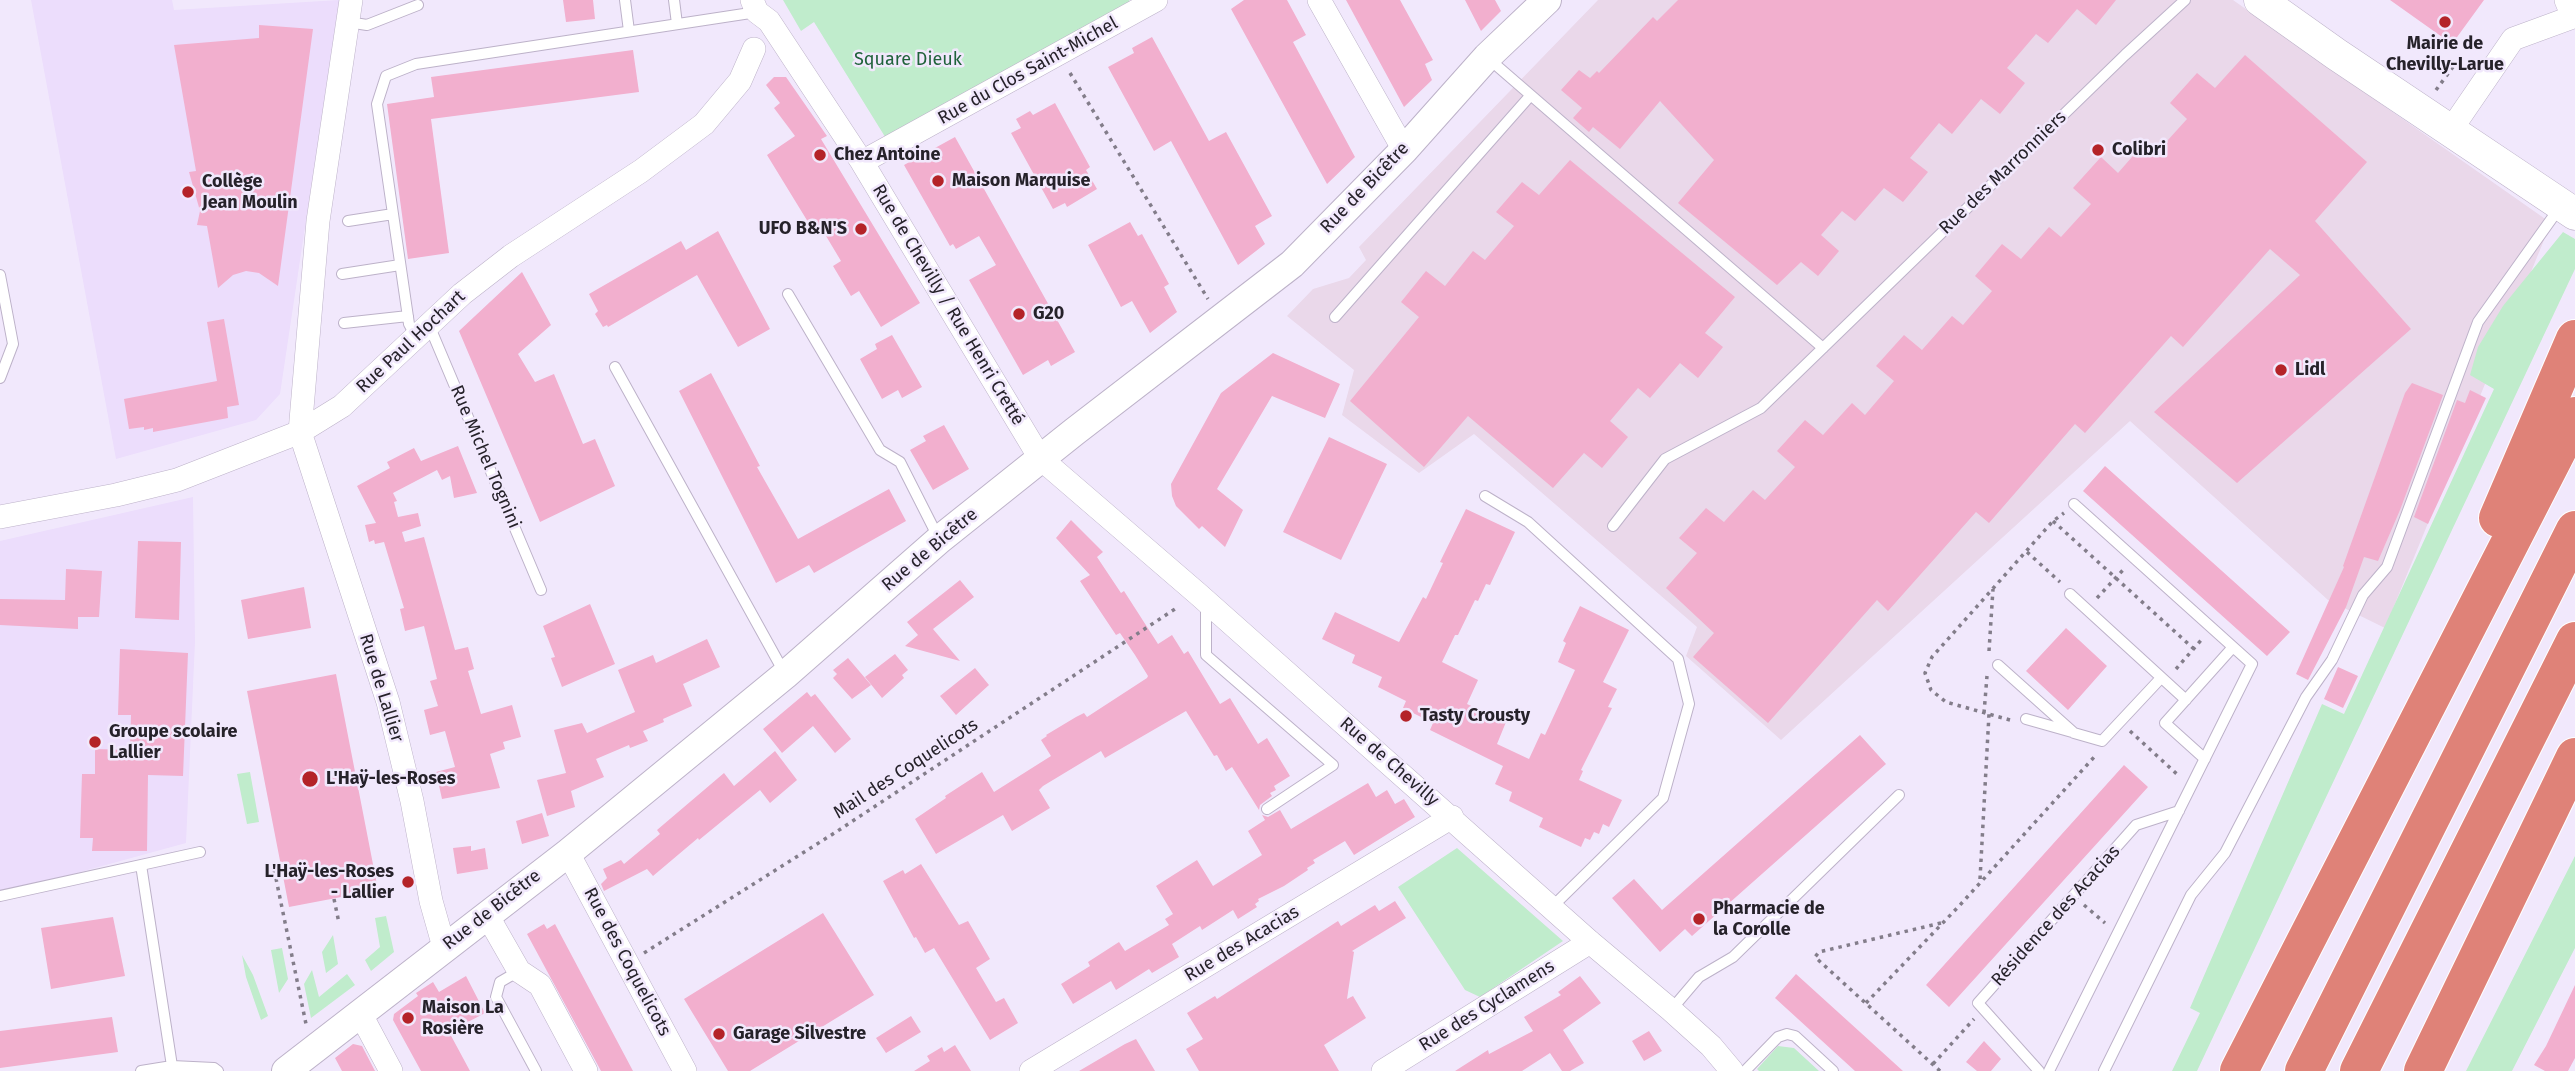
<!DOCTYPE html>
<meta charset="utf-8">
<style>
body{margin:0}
canvas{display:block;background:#f1e8fc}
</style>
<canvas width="2575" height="1071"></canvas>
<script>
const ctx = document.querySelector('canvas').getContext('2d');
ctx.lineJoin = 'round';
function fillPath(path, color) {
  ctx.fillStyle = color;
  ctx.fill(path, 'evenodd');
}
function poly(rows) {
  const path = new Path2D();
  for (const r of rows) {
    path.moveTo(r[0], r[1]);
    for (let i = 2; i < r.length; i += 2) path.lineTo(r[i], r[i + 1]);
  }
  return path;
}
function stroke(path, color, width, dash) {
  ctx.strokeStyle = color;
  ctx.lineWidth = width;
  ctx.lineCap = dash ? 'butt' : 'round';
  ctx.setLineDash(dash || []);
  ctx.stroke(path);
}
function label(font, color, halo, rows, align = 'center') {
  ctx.font = font + ' "Fira Sans",sans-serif';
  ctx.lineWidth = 5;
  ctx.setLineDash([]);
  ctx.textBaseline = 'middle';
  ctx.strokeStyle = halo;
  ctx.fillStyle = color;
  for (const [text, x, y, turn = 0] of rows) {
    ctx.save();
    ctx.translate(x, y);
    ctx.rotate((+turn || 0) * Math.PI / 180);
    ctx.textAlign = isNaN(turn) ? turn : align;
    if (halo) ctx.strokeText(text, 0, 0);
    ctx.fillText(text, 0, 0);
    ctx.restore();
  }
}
fillPath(poly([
 [1598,0,2233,0,2551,223,2385,628,2328,600,2130,421,1781,740,1686,656,1697,627,1474,434,1419,473,1342,415,1354,370,1287,316,1313,289,1349,278,1366,260,1359,247]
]), '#ead8ea');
fillPath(poly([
 [31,0,172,0,174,10,339,0,280,394,256,420,116,459],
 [193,497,195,641,186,843,0,894,0,541]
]), '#ecddfc');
fillPath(poly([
 [783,0,1129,0,1133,6,887,140,814,22,801,31],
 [2563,232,2575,239,2575,269,2197,1071,2172,1071,2200,1013,2190,1008,2322,704,2344,714,2494,389,2470,375,2478,347,2503,306],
 [250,772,259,822,247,824,237,774],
 [1457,848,1563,941,1480,997,1465,990,1398,887],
 [2575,856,2575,948,2512,1071,2466,1071],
 [386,916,394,952,371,971,365,960,380,947,375,918],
 [333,935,338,964,326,973,322,952],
 [282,948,288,979,279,993,271,950],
 [242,955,253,975,268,1016,261,1020,246,977],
 [312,970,319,997,347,974,355,985,311,1018,304,984],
 [1778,1046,1794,1048,1819,1071,1759,1071,1757,1069]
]), '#c0eccc');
fillPath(poly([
 [563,0,593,0,595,19,566,22],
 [1244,0,1287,0,1306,35,1293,42,1355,157,1327,184,1231,9],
 [1346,0,1400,0,1433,60,1425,64,1432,80,1404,107],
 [1465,0,1495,0,1501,11,1481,31],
 [1678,0,2116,0,2096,25,2077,9,2048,43,2036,34,2007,68,2025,83,2000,114,1981,99,1952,134,1939,123,1910,158,1928,172,1903,202,1884,188,1855,221,1842,211,1821,235,1839,251,1818,276,1801,262,1777,285,1678,203,1714,160,1660,101,1620,149,1593,127,1589,132,1573,118,1582,108,1561,90,1579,70,1590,78,1597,71,1599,73,1653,17,1657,21],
 [2390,0,2484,0,2452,44],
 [259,25,313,29,278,286,259,273,246,271,233,275,218,288,207,226,197,225,200,211,189,172,196,171,174,45,259,38],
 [1152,37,1209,141,1226,132,1272,216,1255,226,1265,244,1238,265,1171,141,1154,151,1108,67,1134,53,1132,48],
 [633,50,639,92,431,119,449,253,408,259,387,104,434,97,431,77],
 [2245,55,2367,162,2315,221,2411,329,2237,483,2154,412,2300,275,2270,249,2183,347,2171,336,2085,433,2075,424,1989,523,1976,512,1888,611,1877,600,1768,723,1693,657,1714,633,1666,588,1697,553,1679,538,1706,508,1724,522,1753,490,1765,500,1795,467,1777,451,1805,420,1823,435,1852,403,1865,415,1894,381,1876,366,1904,335,1922,350,1952,316,1963,325,1992,291,1975,276,2002,244,2021,259,2049,227,2061,237,2091,204,2073,188,2101,157,2118,173,2146,141,2158,151,2187,119,2170,103,2197,73,2215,88],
 [774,77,786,77,827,136,821,139,920,303,881,327,859,291,851,296,833,266,841,261,823,231,816,235,767,155,795,136,774,108,780,103,766,85],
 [1055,103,1090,167,1086,170,1097,189,1067,207,1065,203,1053,209,1011,133,1021,128,1016,119,1030,111,1033,115],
 [955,137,1075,352,1051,366,1048,360,1023,375,969,280,996,265,979,236,956,249,953,244,950,246,904,165],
 [1570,160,1735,297,1705,333,1723,347,1698,378,1680,363,1650,398,1638,388,1610,421,1628,437,1602,468,1584,453,1553,488,1468,416,1424,467,1350,401,1419,317,1401,302,1426,271,1445,286,1473,251,1485,260,1514,226,1496,212,1522,182,1539,195],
 [1130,222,1138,236,1142,234,1169,284,1164,287,1177,312,1150,333,1132,301,1121,307,1088,245],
 [718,231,770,329,738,347,697,275,608,327,607,325,603,327,595,314,598,311,589,294,681,241,686,250],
 [522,272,551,325,518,354,535,382,554,374,583,444,595,439,615,486,540,522,459,331],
 [224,319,239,405,227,407,228,418,153,432,153,428,144,430,144,427,129,429,124,399,217,381,207,322],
 [892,335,922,387,902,398,898,390,882,399,860,359,877,349,875,344],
 [1273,353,1340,384,1325,418,1272,396,1217,489,1243,510,1225,547,1202,526,1199,529,1176,506,1172,496,1171,484,1221,393],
 [711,373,760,466,757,467,798,539,889,489,906,521,814,573,809,565,776,583,679,391],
 [2412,383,2443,395,2400,510,2378,561,2364,557,2346,607,2308,680,2296,674,2344,567,2343,566,2405,393],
 [2470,390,2486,398,2428,524,2414,517,2457,400,2465,403],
 [944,425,969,469,933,490,910,450,926,441,923,436],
 [1329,437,1387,464,1341,560,1283,532],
 [458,446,477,493,454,498,450,476,442,480,437,470,393,493,397,501,394,502,398,517,418,513,421,526,402,532,405,542,424,537,455,650,468,647,474,669,468,671,481,714,512,705,521,737,503,742,505,749,490,754,500,788,442,799,436,772,455,767,445,731,430,735,424,710,438,706,430,681,437,679,424,626,405,631,400,609,404,608,384,542,375,544,374,540,369,542,365,525,376,523,357,486,390,468,387,462,414,448,421,461],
 [2105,466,2290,632,2267,656,2083,491],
 [1466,509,1515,532,1490,585,1486,584,1478,601,1475,600,1458,635,1455,635,1442,662,1478,680,1467,704,1506,722,1497,744,1529,759,1541,733,1545,735,1575,670,1558,662,1566,643,1563,641,1580,606,1629,630,1603,682,1617,689,1608,707,1612,708,1581,770,1583,771,1579,780,1622,800,1609,827,1603,824,1599,834,1594,832,1590,840,1585,838,1581,847,1539,827,1543,818,1509,801,1512,792,1495,784,1503,766,1430,730,1433,723,1403,708,1406,701,1378,687,1382,677,1352,663,1355,655,1322,639,1335,612,1399,642,1423,597,1426,599,1443,563,1440,562],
 [1071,520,1103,552,1097,557,1121,593,1124,591,1158,644,1172,635,1184,654,1188,651,1220,704,1230,698,1258,744,1267,738,1290,776,1274,786,1276,790,1270,793,1272,796,1260,805,1259,810,1232,767,1226,771,1217,755,1214,756,1186,711,1105,758,1101,751,1043,786,1039,790,1050,808,1012,831,1003,815,936,854,915,819,946,798,945,796,982,772,994,792,1051,756,1041,740,1047,736,1046,735,1076,717,1084,713,1087,717,1147,678,1148,676,1135,655,1120,633,1116,635,1080,581,1090,575,1056,538],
 [138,541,181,542,179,620,135,618],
 [66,569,102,571,99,617,78,617,78,629,0,625,0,599,65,600],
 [960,580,974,597,933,629,960,661,905,646,918,635,907,622],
 [304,587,311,628,248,639,241,600],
 [590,604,615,664,562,687,551,658,555,657,543,626],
 [2066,628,2107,666,2068,710,2026,671],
 [707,639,720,667,683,684,692,706,663,719,664,722,643,731,648,741,630,748,629,745,596,759,604,777,571,791,575,807,547,816,537,780,566,773,554,730,582,723,587,733,635,712,618,670,653,655,656,663],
 [120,649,188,653,183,776,148,775,147,851,92,851,93,838,80,838,82,774,95,774,95,749,130,750,131,715,118,715],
 [895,654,908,670,902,675,904,678,882,698,865,677],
 [848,658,871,685,852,699,833,678,837,674,833,670],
 [2338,667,2358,676,2343,708,2324,699],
 [975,668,989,685,956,715,940,696],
 [336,674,378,890,289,907,247,691],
 [807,692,811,697,815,694,851,739,835,753,813,726,782,753,763,729],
 [1860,735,1886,764,1692,936,1685,929,1660,952,1612,898,1634,879,1662,910],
 [775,751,797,780,770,803,760,790,699,840,698,838,653,876,647,869,604,891,601,884,607,878,603,869,621,860,624,864,660,834,657,830,724,773,734,786],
 [2124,765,2148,787,1949,1007,1926,985],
 [1368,783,1376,797,1387,790,1395,804,1404,799,1415,817,1354,855,1345,841,1313,860,1315,863,1307,868,1308,870,1284,886,1258,899,1259,901,1255,904,1257,907,1238,919,1233,910,1202,930,1200,926,1172,944,1179,957,1152,973,1149,969,1116,990,1111,981,1073,1004,1061,984,1090,966,1088,962,1119,942,1125,951,1169,925,1165,919,1173,914,1156,886,1197,860,1213,886,1262,855,1248,831,1265,820,1262,815,1268,817,1280,810,1291,829],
 [542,813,549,836,522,844,516,821],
 [471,846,471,851,485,848,488,869,457,874,453,848],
 [921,864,959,925,968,921,990,959,976,968,996,1002,1004,998,1018,1023,990,1040,934,948,925,953,916,937,914,938,883,881,903,870,905,874],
 [1395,901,1406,918,1352,951,1354,952,1347,999,1353,996,1366,1018,1324,1045,1339,1071,1199,1071,1186,1049,1203,1039,1187,1013,1215,996,1217,999,1338,921,1341,926,1375,905,1379,911],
 [823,913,874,995,750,1071,728,1071,684,999],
 [113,917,125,976,51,989,41,928],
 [544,924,547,929,555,924,633,1071,601,1071,527,934],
 [1796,974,1903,1071,1855,1071,1775,998],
 [466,976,485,1013,449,1032,470,1071,421,1071,393,1020,394,1014,418,996,416,993,433,982,439,992],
 [1580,976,1601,1003,1563,1030,1584,1063,1570,1071,1562,1071,1550,1053,1522,1071,1455,1071,1488,1050,1489,1054,1533,1031,1524,1017,1561,995,1558,992],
 [2575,985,2575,1058,2568,1071,2545,1071,2534,1065,2546,1046],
 [911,1016,921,1032,886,1053,876,1038],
 [112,1017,118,1052,0,1068,0,1031],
 [1649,1031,1662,1051,1644,1061,1632,1041],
 [1136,1039,1155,1071,1079,1071,1125,1044],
 [1984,1041,2001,1059,1991,1071,1977,1071,1966,1062],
 [353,1044,362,1046,375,1071,342,1071,335,1058],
 [955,1045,971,1071,914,1071,930,1061,927,1056,942,1047,944,1052]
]), '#f2afce');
const service = poly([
 [625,0,629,31],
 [674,0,677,24],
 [348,22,367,25,418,5],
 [1489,59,1823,348],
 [348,221,393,214],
 [342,274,400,265],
 [0,275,13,344,0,378],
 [788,294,880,450,900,462,938,537],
 [1335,317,1530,96],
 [344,323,408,316],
 [429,325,541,590],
 [416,337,409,324,377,104,386,76,416,64,757,12],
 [615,367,785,674],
 [1485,496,1528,522,1678,659,1689,704,1663,798,1552,907],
 [1613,526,1665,459,1761,408,2125,55,2185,0],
 [2070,594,2186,700],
 [1206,604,1206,655,1333,765,1267,809],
 [1998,665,2074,733,2102,741,2161,678],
 [2026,719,2072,732],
 [2205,759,2165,723,2233,647],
 [141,865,172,1066],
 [0,896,200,852],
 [519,971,500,982,496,997,536,1071],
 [1671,1010,1699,977,1733,957,1899,795],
 [141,1071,172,1066,214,1068,218,1071],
 [1745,1071,1778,1037,1787,1034,1795,1036,1833,1071],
 [2039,1071,1978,1003,2136,825,2179,811],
 [2049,1071,2252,664,2074,504],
 [2104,1071,2191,895,2225,853,2306,697,2332,660,2363,595,2387,567,2478,322,2560,207]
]);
const minor = poly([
 [351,0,318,221,300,432,388,702,412,801,431,901,444,947],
 [752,0,757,12,769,21,862,162,1040,458,1198,594,1590,942,1671,1010,1711,1046,1732,1071],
 [1319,0,1404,150],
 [2450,131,2513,39,2573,17,2566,0],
 [862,162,1156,0],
 [0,517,116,495,177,480,300,432,342,406,462,294,511,256,641,171,704,124,740,81,754,49],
 [568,853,685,1071],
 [487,915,519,971,540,985,586,1071],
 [360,1013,391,1071],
 [1031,1071,1452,817],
 [1383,1071,1590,942]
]);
const tertiary = poly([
 [286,1071,568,853,785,675,940,539,1074,432,1292,264,1404,150,1487,57,1547,0]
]);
const secondary = poly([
 [2260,0,2336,54,2575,214]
]);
const motorway = poly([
 [2498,518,2575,339],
 [2239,1071,2575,416],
 [2304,1071,2575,530],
 [2359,1071,2575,641],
 [2423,1071,2575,757]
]);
stroke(service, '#bdb2c9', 12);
stroke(minor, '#bdb2c9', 24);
stroke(tertiary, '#bdb2c9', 30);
stroke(secondary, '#bdb2c9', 33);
stroke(motorway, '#fff', 40);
stroke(poly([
 [1070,73,1208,299],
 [2436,90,2453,67],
 [2053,521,2194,649],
 [2027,552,2060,582],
 [2097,598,2123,570],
 [1989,651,1993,589],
 [2176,669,2203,638],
 [1984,713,1987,676],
 [2010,720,1946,702,1931,690,1925,673,1932,657,2053,521,2064,513],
 [2130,731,2179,776],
 [281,867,274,869,306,1024],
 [1980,879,1989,714],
 [334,899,339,923],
 [2084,905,2105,923],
 [644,953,836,832,1178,607],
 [1866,1003,1960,905,2096,755],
 [1933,1064,1974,1019],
 [1940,1071,1815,957,1819,952,1941,923]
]), '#837d8a', 3.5, [3.5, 5]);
stroke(service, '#fff', 10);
stroke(minor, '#fff', 23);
stroke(tertiary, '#fff', 28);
stroke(secondary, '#fff', 32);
stroke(motorway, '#df8278', 38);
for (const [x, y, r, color] of [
 [2445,22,7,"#b42328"],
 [2098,150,7,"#b42328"],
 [820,155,7,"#b42328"],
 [938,181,7,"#b42328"],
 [188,192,7,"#b42328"],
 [861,229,7,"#b42328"],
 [1019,314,7,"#b42328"],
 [2281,370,7,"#b42328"],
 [1406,716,7,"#b42328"],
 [95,742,7,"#b42328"],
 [310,779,9,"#b42328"],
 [408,882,7,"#b42328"],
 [1699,919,7,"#b42328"],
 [408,1018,7,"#b42328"],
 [719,1034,7,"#b42328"]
]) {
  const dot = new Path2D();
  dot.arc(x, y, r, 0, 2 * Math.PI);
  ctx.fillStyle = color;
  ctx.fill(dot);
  stroke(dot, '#f1e8fc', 2.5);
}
label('bold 18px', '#26222a', '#f1e8fc', [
 ["Mairie de",2445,44,"center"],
 ["Chevilly-Larue",2445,65,"center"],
 ["Colibri",2112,150],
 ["Chez Antoine",834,155],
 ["Maison Marquise",952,181],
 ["Collège",202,182],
 ["Jean Moulin",202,203],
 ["UFO B&N'S",847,229,"right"],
 ["G20",1033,314],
 ["Lidl",2295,370],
 ["Tasty Crousty",1420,716],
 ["Groupe scolaire",109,732],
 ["Lallier",109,753],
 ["L'Haÿ-les-Roses",326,779],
 ["L'Haÿ-les-Roses",394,872,"right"],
 ["- Lallier",394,893,"right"],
 ["Pharmacie de",1713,909],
 ["la Corolle",1713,930],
 ["Maison La",422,1008],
 ["Rosière",422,1029],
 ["Garage Silvestre",733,1034]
], 'left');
label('18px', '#1f623a', '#f1e8fc', [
 ["Square Dieuk",908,60]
]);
label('18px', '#26222a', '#f1e8fc', [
 ["Rue du Clos Saint-Michel",1028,71,-29],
 ["Rue des Marronniers",2003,173,-44],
 ["Rue de Bicêtre",1365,188,-46],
 ["Rue de Chevilly / Rue Henri Cretté",948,305,59],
 ["Rue Paul Hochart",411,342,-43],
 ["Rue Michel Tognini",485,457,67],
 ["Rue de Bicêtre",930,550,-40],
 ["Rue de Lallier",381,688,73],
 ["Rue de Chevilly",1389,762,41],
 ["Mail des Coquelicots",906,769,-33],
 ["Rue de Bicêtre",492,910,-38],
 ["Résidence des Acacias",2056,916,-48],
 ["Rue des Acacias",1242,944,-31],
 ["Rue des Coquelicots",627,962,62],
 ["Rue des Cyclamens",1487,1006,-32]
]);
</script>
